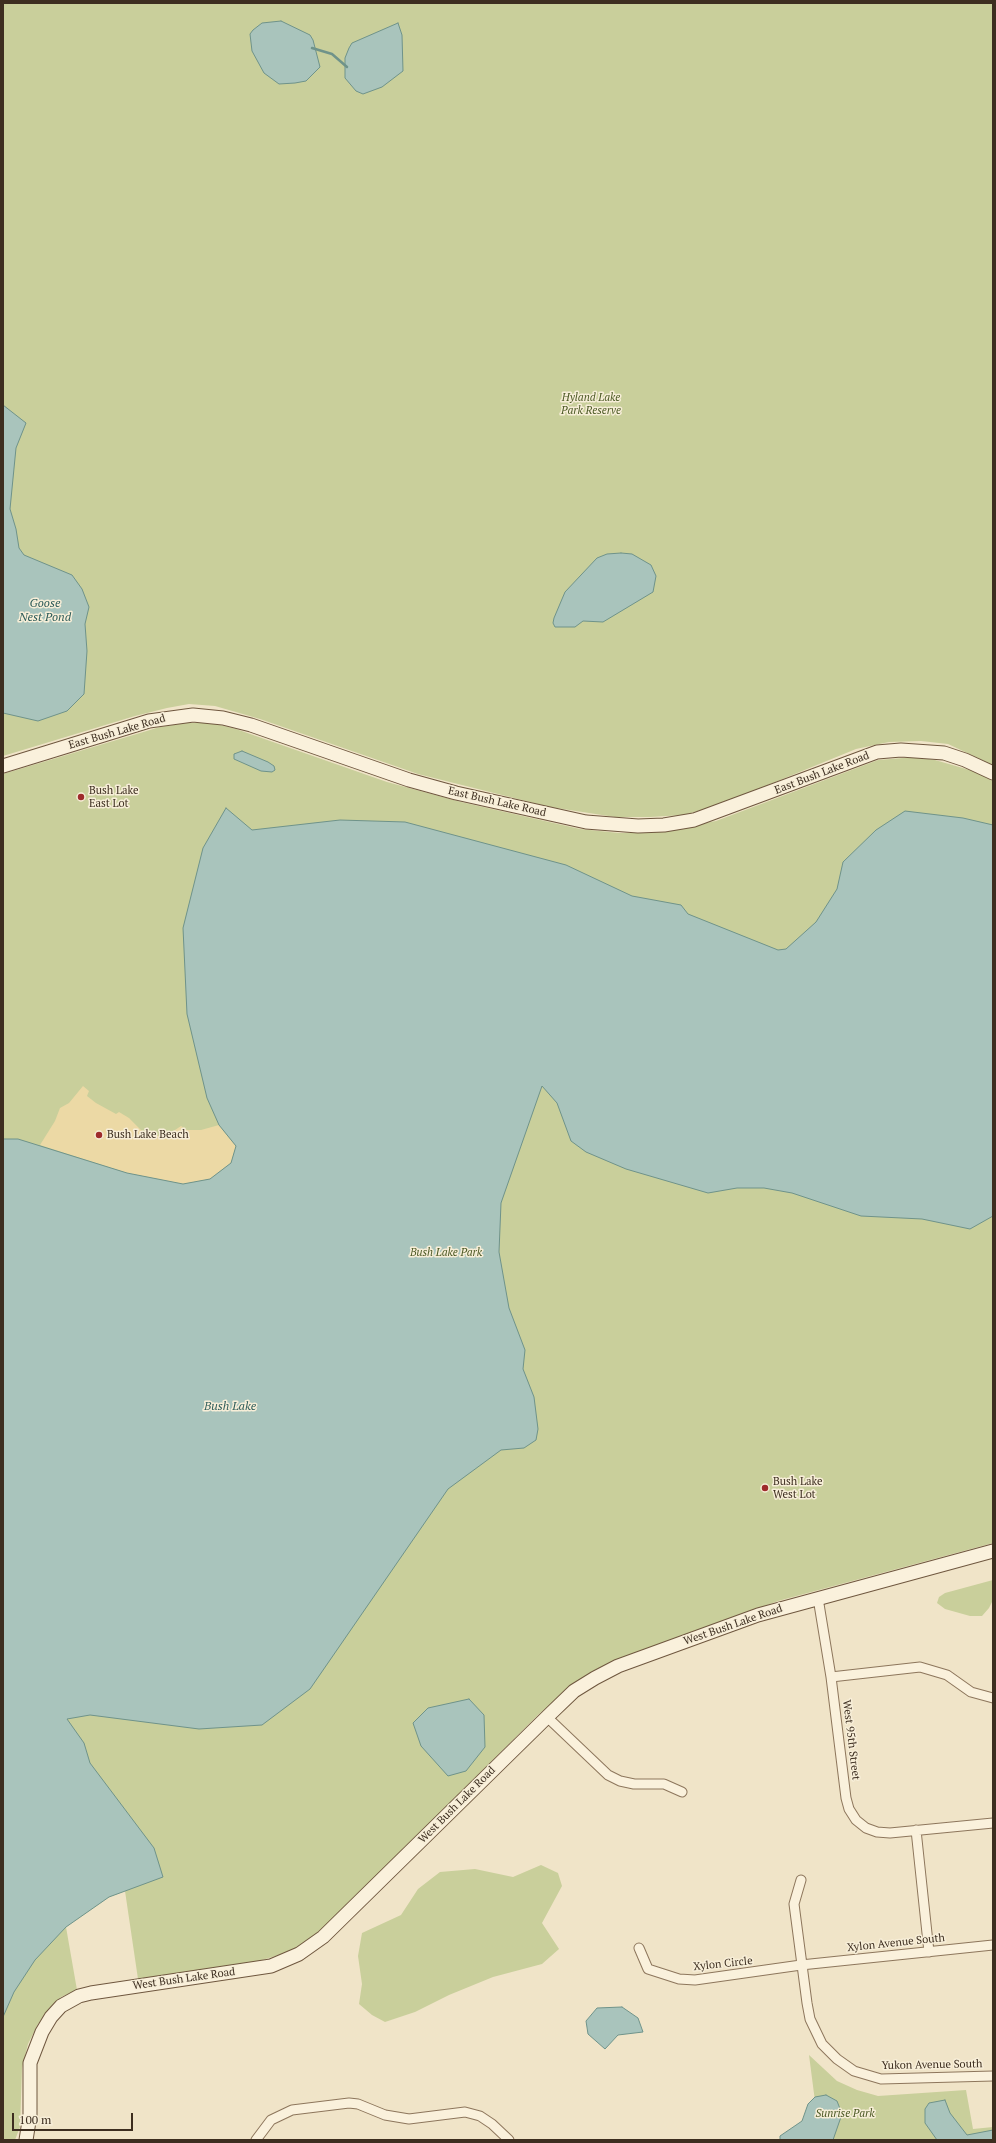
<!DOCTYPE html>
<style>
body{margin:0}
#map{position:relative;width:996px;height:2143px;overflow:hidden;background:#f0e4c8;font-family:"PT Serif",serif}
canvas{display:block}
.frame{position:absolute;inset:0;border:4px solid #3d2e20;pointer-events:none}
.scale{position:absolute;left:12px;top:2113px;width:121px;height:18px;box-sizing:border-box;border:2px solid #3d2e20;border-top:0;padding-left:5px;font-size:12px;line-height:14px;white-space:nowrap;color:#3d2e20;-webkit-text-stroke:3px #f7eed8;paint-order:stroke}
</style>
<div id="map">
<canvas width="996" height="2143"></canvas>
<div class="frame"></div>
<div class="scale">100 m</div>
</div>
<script>
const ctx = document.querySelector('canvas').getContext('2d');
ctx.lineJoin = 'round';
function fillPath(path, color) {
  ctx.fillStyle = color;
  ctx.fill(path, 'evenodd');
}
function poly(rows) {
  const path = new Path2D();
  for (const r of rows) {
    path.moveTo(r[0], r[1]);
    for (let i = 2; i < r.length; i += 2) path.lineTo(r[i], r[i + 1]);
  }
  return path;
}
function stroke(path, color, width, dash) {
  ctx.strokeStyle = color;
  ctx.lineWidth = width;
  ctx.lineCap = dash ? 'butt' : 'round';
  ctx.setLineDash(dash || []);
  ctx.stroke(path);
}
function label(font, color, halo, rows, align = 'center') {
  ctx.font = font + ' "PT Serif",serif';
  ctx.lineWidth = 3;
  ctx.setLineDash([]);
  ctx.textBaseline = 'middle';
  ctx.strokeStyle = halo;
  ctx.fillStyle = color;
  for (const [text, x, y, turn = 0] of rows) {
    ctx.save();
    ctx.translate(x, y);
    ctx.rotate((+turn || 0) * Math.PI / 180);
    ctx.textAlign = isNaN(turn) ? turn : align;
    if (halo) ctx.strokeText(text, 0, 0);
    ctx.fillText(text, 0, 0);
    ctx.restore();
  }
}
fillPath(poly([
 [3,3,993,3,993,765,948,744,921,741,889,742,856,749,719,805,684,815,650,817,615,817,550,807,418,774,260,719,215,706,189,704,167,708,135,716,3,756],
 [187,723,212,723,236,729,387,782,461,802,580,829,619,833,650,833,716,821,878,760,916,757,935,760,973,771,993,781,993,1543,778,1601,617,1662,560,1696,539,1714,337,1915,313,1936,289,1952,252,1963,138,1979,125,1891,109,1897,66,1927,77,1990,61,1997,38,2024,28,2044,22,2068,20,2127,15,2140,3,2140,3,774,160,727],
 [993,1580,993,1600,989,1608,982,1616,970,1616,945,1609,937,1603,939,1597,945,1593],
 [541,1865,558,1873,562,1886,542,1923,559,1949,542,1964,493,1977,449,1995,415,2012,385,2022,372,2015,359,2004,362,1984,358,1956,362,1933,401,1915,418,1889,440,1872,475,1869,513,1877],
 [809,2055,837,2081,857,2090,878,2096,966,2090,973,2129,993,2127,993,2140,820,2140]
]), '#c9cf9b');
fillPath(poly([
 [83,1086,89,1091,87,1096,96,1103,116,1114,119,1112,129,1118,141,1130,156,1136,169,1134,181,1126,187,1130,201,1130,219,1125,236,1146,231,1163,210,1179,183,1184,127,1173,40,1145,55,1121,60,1108,69,1103]
]), '#ecd9a5');
const water = poly([
 [281,21,310,35,313,40,320,67,306,81,295,83,279,84,264,73,252,51,250,34,253,30,262,23,281,21],
 [398,23,402,35,403,71,382,87,363,94,356,91,345,78,345,58,349,48,352,43,398,23],
 [3,405,26,423,16,448,10,509,16,529,19,548,24,555,72,575,82,589,89,607,85,624,87,651,84,694,67,711,38,721,3,713,3,405],
 [621,553,632,554,651,565,656,576,653,592,603,622,583,621,575,627,555,627,553,623,554,618,565,592,597,558,607,554,621,553],
 [242,751,268,762,274,766,275,770,272,772,261,771,234,759,234,754,242,751],
 [226,808,252,830,340,820,405,822,566,865,632,896,681,905,688,914,778,950,786,949,816,922,837,889,843,862,876,830,905,811,963,818,993,825,993,1216,970,1229,922,1219,861,1216,792,1193,764,1188,737,1188,708,1193,626,1169,586,1152,571,1141,557,1103,542,1086,501,1203,499,1252,509,1308,525,1350,523,1369,534,1397,538,1429,536,1440,524,1448,501,1450,448,1489,310,1689,262,1725,199,1729,90,1715,67,1719,84,1743,90,1763,154,1848,163,1877,109,1897,66,1927,35,1960,14,1992,3,2017,3,1139,18,1139,127,1173,183,1184,210,1179,231,1163,236,1146,219,1125,207,1098,187,1014,183,928,203,848,226,808],
 [469,1699,484,1715,485,1747,466,1771,448,1776,421,1746,413,1723,428,1708,469,1699],
 [622,2007,638,2018,643,2032,618,2035,605,2049,588,2034,586,2021,597,2008,622,2007],
 [826,2095,837,2101,842,2114,833,2140,780,2140,780,2136,802,2121,808,2104,815,2097,826,2095],
 [945,2100,950,2113,967,2135,993,2130,993,2140,937,2140,925,2123,925,2109,929,2103,945,2100]
]);
fillPath(water, '#a9c4bc');
stroke(water, '#6f938a', 1);
stroke(poly([
 [312,48,332,54,347,67]
]), '#6f938a', 2.5);
const street = poly([
 [818,1598,831,1677,846,1798,849,1809,856,1820,866,1828,877,1832,890,1833,993,1823],
 [831,1677,920,1667,947,1675,971,1692,993,1698],
 [547,1717,608,1775,620,1781,634,1784,664,1784,682,1792],
 [916,1830,929,1952],
 [801,1880,794,1904,807,2003,810,2019,822,2044,837,2059,854,2071,881,2079,993,2076],
 [639,1948,648,1969,679,1979,695,1980,801,1965,993,1945],
 [256,2140,271,2120,292,2110,349,2103,358,2104,385,2115,409,2119,465,2112,480,2116,492,2124,509,2140]
]);
const secondary = poly([
 [3,766,149,721,193,715,223,718,251,725,409,780,456,793,586,822,638,826,664,825,694,820,877,752,901,750,944,753,965,760,993,773],
 [26,2140,30,2115,30,2063,42,2032,51,2017,61,2006,79,1996,91,1993,271,1966,299,1954,323,1937,547,1717,574,1691,595,1678,618,1666,758,1615,993,1551]
]);
stroke(street, '#8d765c', 11);
stroke(secondary, '#6f573f', 15);
stroke(street, '#faf1dc', 9);
stroke(secondary, '#faf1dc', 13);
for (const [x, y, r, color] of [
 [81,797,4,"#9e2a2b"],
 [99,1135,4,"#9e2a2b"],
 [765,1488,4,"#9e2a2b"]
]) {
  const dot = new Path2D();
  dot.arc(x, y, r, 0, 2 * Math.PI);
  ctx.fillStyle = color;
  ctx.fill(dot);
  stroke(dot, '#f7eed8', 1.5);
}
label('italic 11px', '#4d5a26', '#f7eed8', [
 ["Hyland Lake",591,398],
 ["Park Reserve",591,411],
 ["Bush Lake Park",446,1253],
 ["Sunrise Park",845,2114]
]);
label('11px', '#3d2e20', '#f7eed8', [
 ["East Bush Lake Road",117,732,-16],
 ["East Bush Lake Road",822,773,-21],
 ["East Bush Lake Road",497,802,13],
 ["West Bush Lake Road",733,1625,-19],
 ["West 95th Street",851,1740,83],
 ["West Bush Lake Road",457,1805,-45],
 ["Xylon Avenue South",896,1943,-6],
 ["Xylon Circle",723,1964,-6],
 ["West Bush Lake Road",184,1979,-8],
 ["Yukon Avenue South",932,2065,-1]
]);
label('11px', '#3d2e20', '#f7eed8', [
 ["Bush Lake",89,791],
 ["East Lot",89,804],
 ["Bush Lake Beach",107,1135],
 ["Bush Lake",773,1482],
 ["West Lot",773,1495]
], 'left');
label('italic 12px', '#2f5d5a', '#f7eed8', [
 ["Goose",45,604],
 ["Nest Pond",45,618],
 ["Bush Lake",230,1407]
]);
</script>
